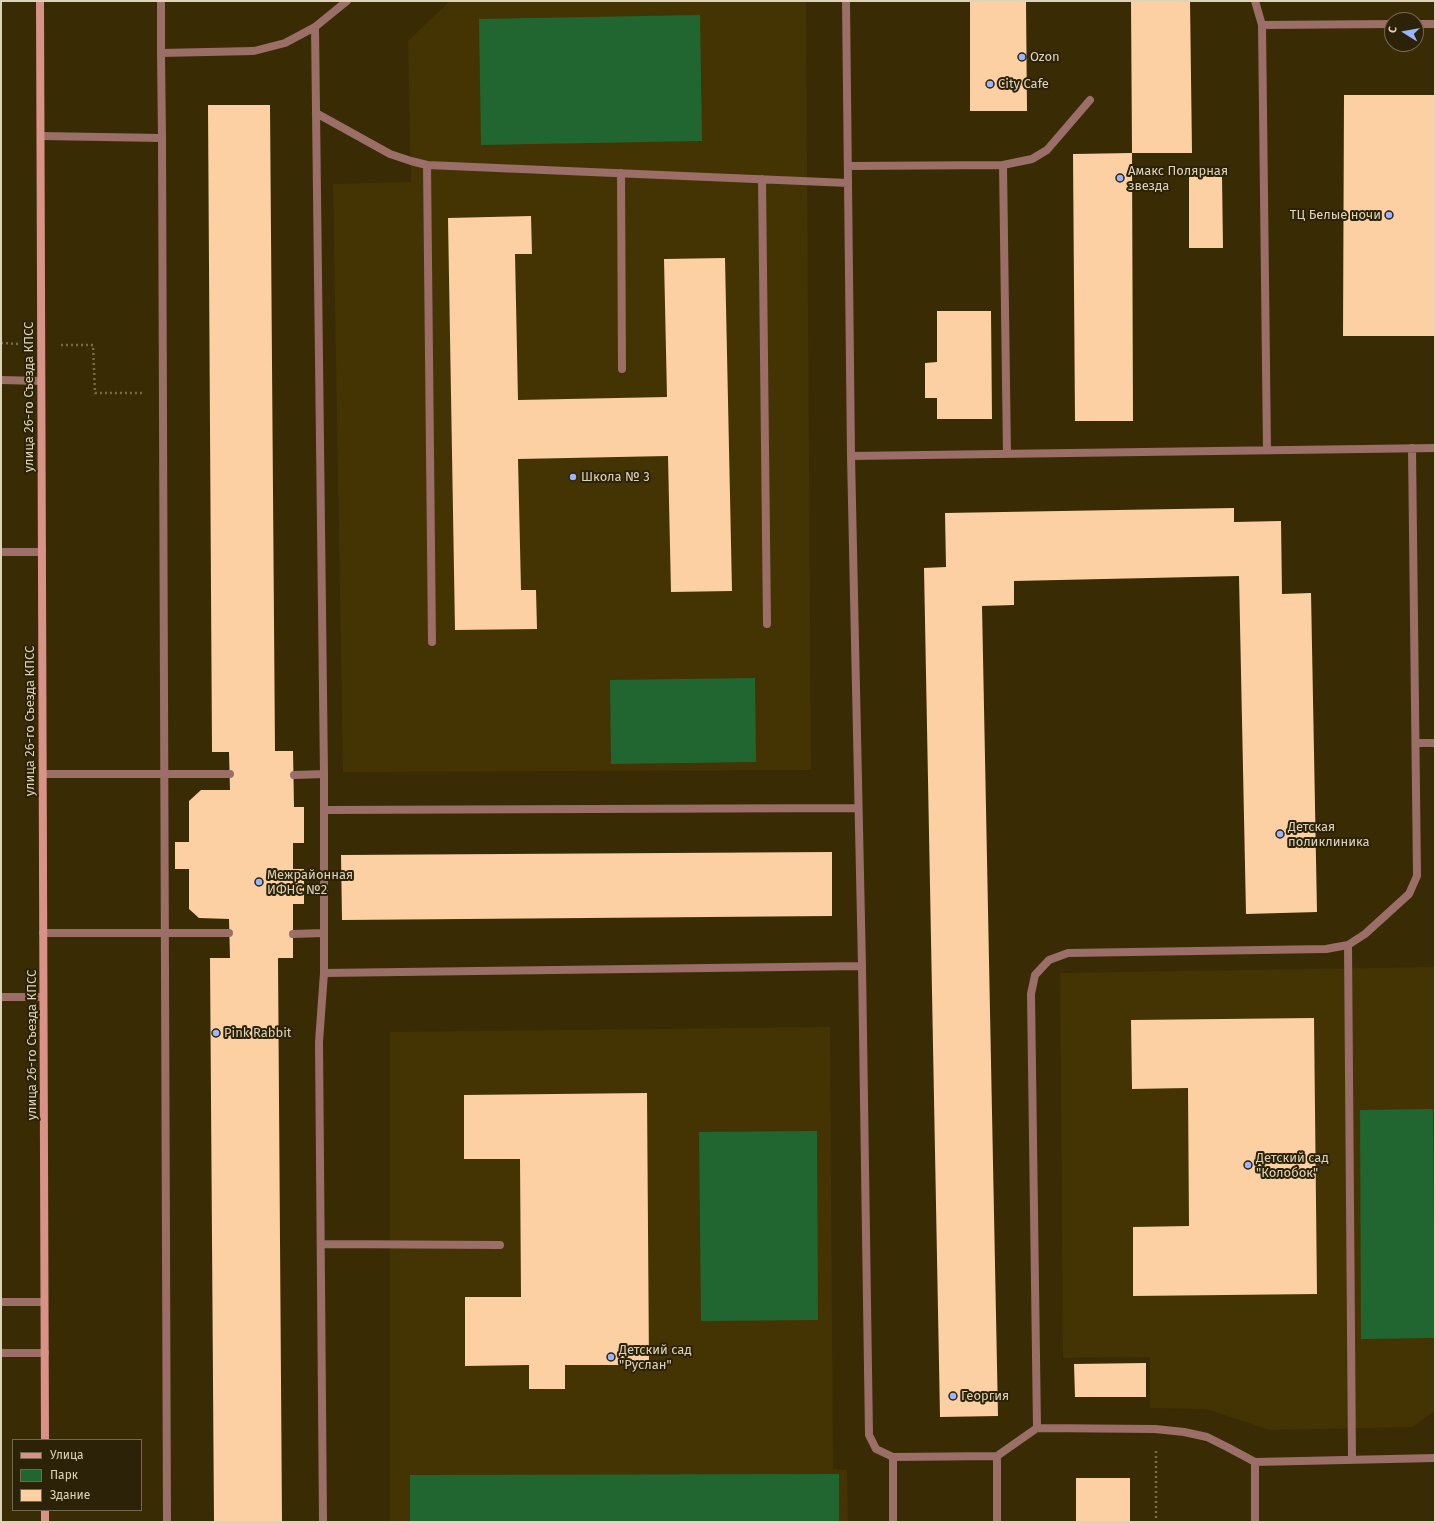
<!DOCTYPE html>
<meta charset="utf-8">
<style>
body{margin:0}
#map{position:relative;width:1436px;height:1523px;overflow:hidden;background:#392b04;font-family:"Fira Sans",sans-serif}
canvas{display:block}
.frame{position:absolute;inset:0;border:2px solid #ddd3ba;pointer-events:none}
.legend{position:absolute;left:12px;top:1439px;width:130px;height:72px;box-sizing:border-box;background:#2c2208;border:1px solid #73694f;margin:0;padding:5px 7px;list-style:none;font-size:12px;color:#ddd3ba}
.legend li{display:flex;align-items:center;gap:8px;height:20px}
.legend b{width:20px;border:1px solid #73694f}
.north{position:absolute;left:1384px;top:12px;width:40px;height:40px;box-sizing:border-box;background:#2c2208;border:1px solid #73694f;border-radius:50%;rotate:281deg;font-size:11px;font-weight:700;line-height:16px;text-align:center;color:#ddd3ba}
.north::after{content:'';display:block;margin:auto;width:14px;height:18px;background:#9ab5fd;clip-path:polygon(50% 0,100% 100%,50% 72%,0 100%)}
</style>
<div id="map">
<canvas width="1436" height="1523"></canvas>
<div class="frame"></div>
<ul class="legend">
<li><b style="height:5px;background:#d99288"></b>Улица</li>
<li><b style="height:11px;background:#216531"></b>Парк</li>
<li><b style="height:11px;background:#fcd0a3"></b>Здание</li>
</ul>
<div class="north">С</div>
</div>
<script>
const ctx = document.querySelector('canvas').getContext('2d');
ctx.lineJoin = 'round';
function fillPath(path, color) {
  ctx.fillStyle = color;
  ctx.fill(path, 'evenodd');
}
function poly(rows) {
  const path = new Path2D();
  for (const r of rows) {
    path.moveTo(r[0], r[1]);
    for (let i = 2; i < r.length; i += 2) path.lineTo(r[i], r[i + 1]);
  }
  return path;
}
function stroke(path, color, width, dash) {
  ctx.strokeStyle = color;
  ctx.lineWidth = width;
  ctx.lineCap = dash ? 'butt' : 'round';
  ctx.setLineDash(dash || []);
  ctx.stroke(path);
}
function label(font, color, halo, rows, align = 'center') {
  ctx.font = font + ' "Fira Sans",sans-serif';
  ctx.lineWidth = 4;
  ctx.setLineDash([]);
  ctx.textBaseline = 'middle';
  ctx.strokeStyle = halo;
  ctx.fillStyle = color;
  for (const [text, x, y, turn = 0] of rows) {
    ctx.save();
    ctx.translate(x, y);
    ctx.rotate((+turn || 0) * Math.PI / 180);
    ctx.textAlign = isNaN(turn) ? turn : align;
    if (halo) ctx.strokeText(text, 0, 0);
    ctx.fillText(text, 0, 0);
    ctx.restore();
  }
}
fillPath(poly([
 [450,1,806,1,811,770,343,772,333,184,411,182,408,41],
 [1435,967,1435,1411,1412,1427,1270,1430,1206,1409,1150,1408,1150,1357,1063,1358,1060,973],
 [830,1027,833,1469,847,1470,848,1522,390,1522,390,1032]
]), '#443403');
fillPath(poly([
 [700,15,702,141,481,145,479,19],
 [755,678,756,762,611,764,610,680],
 [1433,1109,1435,1338,1361,1339,1360,1110],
 [817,1131,818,1320,701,1321,699,1132],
 [839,1474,839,1522,410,1522,410,1475]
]), '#216531');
fillPath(poly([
 [970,1,1026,1,1027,111,970,111],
 [1131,1,1190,1,1192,153,1132,153,1133,421,1075,421,1073,154,1132,153],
 [1344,95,1435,95,1435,336,1343,336],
 [208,105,270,105,275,751,293,751,294,807,304,807,304,843,293,843,293,869,304,869,304,904,293,904,293,958,278,958,282,1522,214,1522,210,958,230,958,229,919,199,918,189,909,189,869,175,869,175,842,189,842,189,801,201,790,230,790,229,752,212,752],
 [1189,176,1222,176,1223,248,1189,248],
 [531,216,532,254,515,254,518,400,667,397,664,259,725,258,732,591,671,592,668,456,518,459,521,590,536,590,537,629,455,630,448,218],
 [937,311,991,311,992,419,937,419,937,398,925,398,925,363,937,362],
 [1234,508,1234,522,1281,521,1282,594,1311,593,1317,912,1246,914,1239,576,1014,581,1014,605,982,606,998,1416,940,1417,924,568,946,567,945,513],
 [832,852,832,916,342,920,341,855],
 [1314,1018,1317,1294,1133,1296,1133,1227,1189,1226,1188,1088,1132,1089,1131,1020],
 [647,1093,649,1365,565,1365,565,1389,529,1389,529,1365,465,1366,465,1297,521,1297,520,1159,464,1159,464,1095],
 [1146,1363,1146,1397,1075,1397,1074,1364],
 [1076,1478,1130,1478,1130,1522,1076,1522]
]), '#fcd0a3');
stroke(poly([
 [1,343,20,344],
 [61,345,93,345,95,393,142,393],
 [1156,1451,1156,1522]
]), '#786b4a', 2.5, [2, 3]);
stroke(poly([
 [161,1,161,53],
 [846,1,851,456,862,966,869,1435,876,1449,893,1457,893,1522],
 [1255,1,1262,25,1392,24],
 [1416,24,1435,24],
 [1262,25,1267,450],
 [315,27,324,774],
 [316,113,390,154,411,161,427,165,848,183],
 [41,136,162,138,161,53,254,51,285,43,315,27,347,1],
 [162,138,167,1522],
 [427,165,432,642],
 [1003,165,1032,159,1047,150,1090,100],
 [848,166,1003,165,1007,454],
 [621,173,622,369],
 [762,179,767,624],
 [1,380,41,381],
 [851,456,1435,448],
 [1,552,42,552],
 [1416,743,1435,743],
 [43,774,230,774],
 [294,775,324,774,324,973],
 [324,810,858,808],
 [43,933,229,933],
 [293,934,324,933],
 [1348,945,1352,1460],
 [1,997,43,997],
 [321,1244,500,1245],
 [1,1302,44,1302],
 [1,1353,45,1353],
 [1037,1428,1031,994,1035,975,1049,960,1068,953,1326,949,1348,945,1365,934,1409,894,1417,876,1412,448],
 [997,1456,997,1522],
 [893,1457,997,1456,1037,1428,1155,1429,1184,1432,1207,1437,1227,1447,1255,1462],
 [323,1522,319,1042,324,973,862,966],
 [1255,1522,1255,1462,1435,1458]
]), '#9b6e68', 8);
stroke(poly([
 [40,1,45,1440],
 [45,1510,45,1522]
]), '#d99288', 8);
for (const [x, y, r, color] of [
 [1022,57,4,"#9ab5fd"],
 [990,84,4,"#9ab5fd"],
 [1120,178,4,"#9ab5fd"],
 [1389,215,4,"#9ab5fd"],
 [573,477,4,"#9ab5fd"],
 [1280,834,4,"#9ab5fd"],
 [259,882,4,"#9ab5fd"],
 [216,1033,4,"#9ab5fd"],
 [1248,1165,4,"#9ab5fd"],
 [611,1357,4,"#9ab5fd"],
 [953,1396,4,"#9ab5fd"]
]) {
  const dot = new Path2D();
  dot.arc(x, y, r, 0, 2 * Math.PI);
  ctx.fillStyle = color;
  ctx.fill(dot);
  stroke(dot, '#2c2208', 1.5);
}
label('13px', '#ddd3ba', '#2c2208', [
 ["Ozon",1030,57],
 ["City Cafe",998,84],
 ["Амакс Полярная",1128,171],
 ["звезда",1128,186],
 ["ТЦ Белые ночи",1381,215,"right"],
 ["Школа № 3",581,477],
 ["Детская",1288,827],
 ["поликлиника",1288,842],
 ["Межрайонная",267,875],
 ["ИФНС №2",267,890],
 ["Pink Rabbit",224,1033],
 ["Детский сад",1256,1158],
 ["\"Колобок\"",1256,1173],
 ["Детский сад",619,1350],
 ["\"Руслан\"",619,1365],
 ["Георгия",961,1396]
], 'left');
label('13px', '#ddd3ba', '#2c2208', [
 ["улица 26-го Съезда КПСС",29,397,-90],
 ["улица 26-го Съезда КПСС",30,721,-90],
 ["улица 26-го Съезда КПСС",32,1045,-90]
]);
</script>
